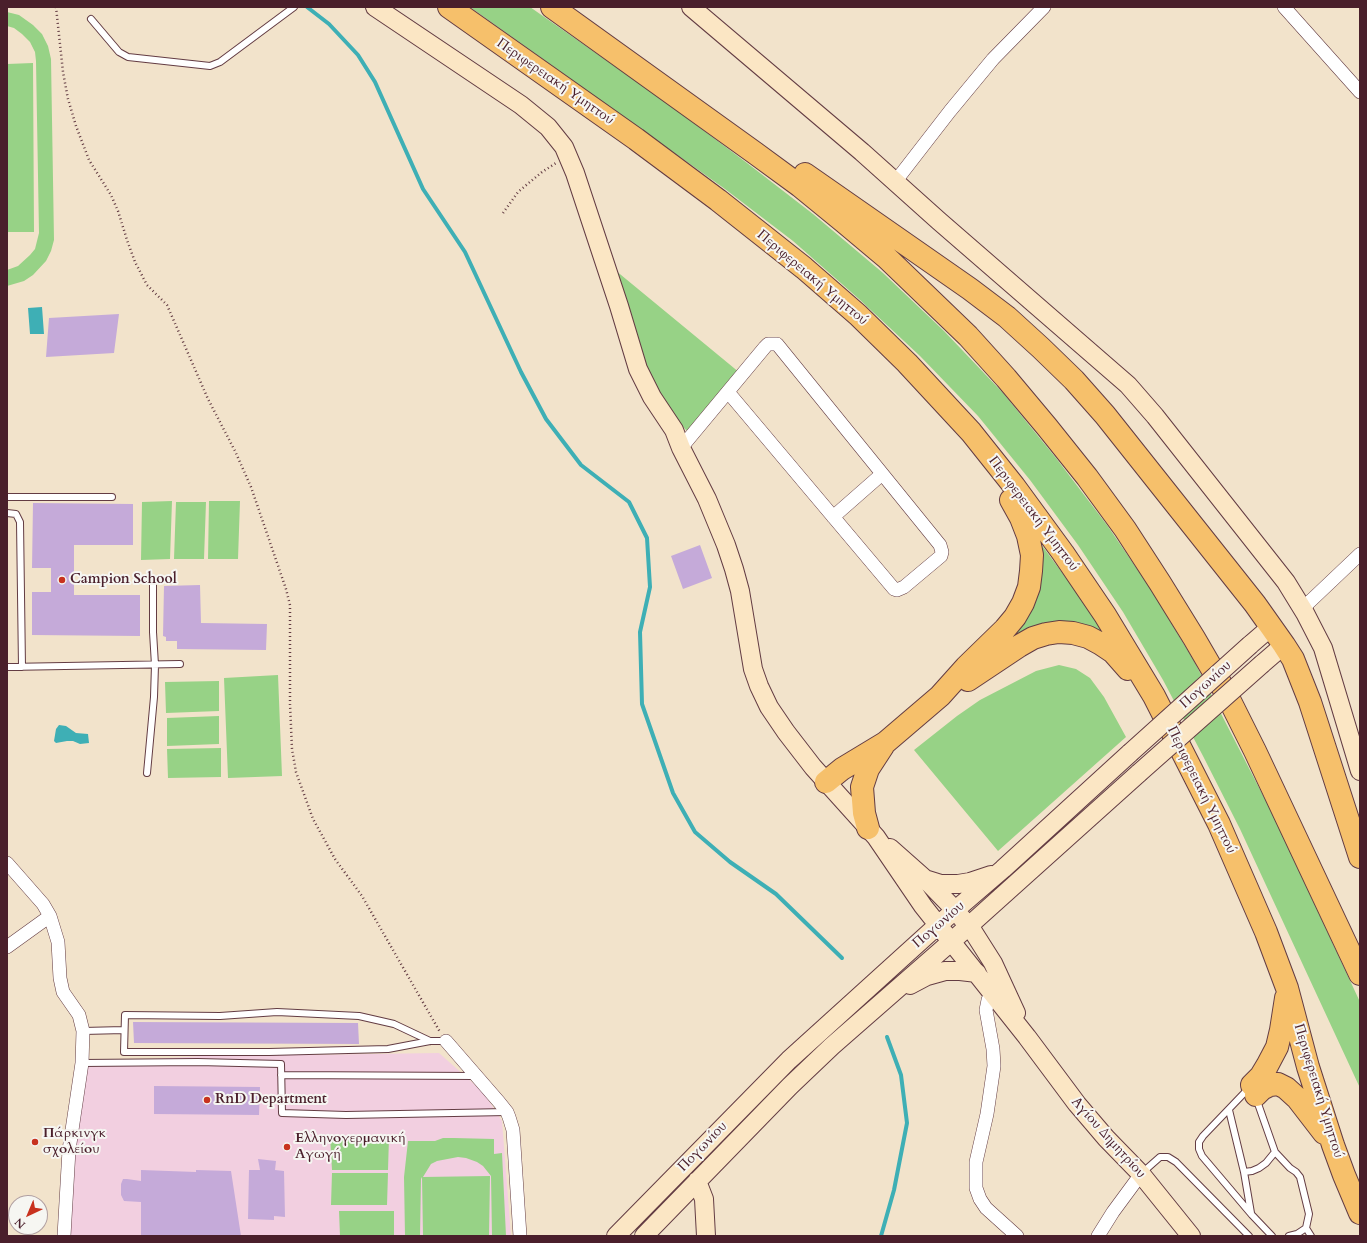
<!DOCTYPE html>
<meta charset="utf-8">
<style>
body{margin:0}
#map{position:relative;width:1367px;height:1243px;overflow:hidden;background:#f2e3cb;font-family:Cardo,serif}
canvas{display:block}
.frame{position:absolute;inset:0;border:8px solid #4a1f2b;pointer-events:none}
.north{position:absolute;left:8px;top:1195px;width:40px;height:40px;box-sizing:border-box;background:#f6f6f2;border:1px solid #b1a0a2;border-radius:50%;rotate:224deg;font-size:11px;font-weight:700;line-height:16px;text-align:center;color:#4a1f2b}
.north::after{content:'';display:block;margin:auto;width:14px;height:18px;background:#c8321e;clip-path:polygon(50% 0,100% 100%,50% 72%,0 100%)}
</style>
<div id="map">
<canvas width="1367" height="1243"></canvas>
<div class="frame"></div>
<div class="north">N</div>
</div>
<script>
const ctx = document.querySelector('canvas').getContext('2d');
ctx.lineJoin = 'round';
function fillPath(path, color) {
  ctx.fillStyle = color;
  ctx.fill(path, 'evenodd');
}
function poly(rows) {
  const path = new Path2D();
  for (const r of rows) {
    path.moveTo(r[0], r[1]);
    for (let i = 2; i < r.length; i += 2) path.lineTo(r[i], r[i + 1]);
  }
  return path;
}
function stroke(path, color, width, dash) {
  ctx.strokeStyle = color;
  ctx.lineWidth = width;
  ctx.lineCap = dash ? 'butt' : 'round';
  ctx.setLineDash(dash || []);
  ctx.stroke(path);
}
function label(font, color, halo, rows, align = 'center') {
  ctx.font = font + ' Cardo,serif';
  ctx.lineWidth = 4;
  ctx.setLineDash([]);
  ctx.textBaseline = 'middle';
  ctx.strokeStyle = halo;
  ctx.fillStyle = color;
  for (const [text, x, y, turn = 0] of rows) {
    ctx.save();
    ctx.translate(x, y);
    ctx.rotate((+turn || 0) * Math.PI / 180);
    ctx.textAlign = isNaN(turn) ? turn : align;
    if (halo) ctx.strokeText(text, 0, 0);
    ctx.fillText(text, 0, 0);
    ctx.restore();
  }
}
fillPath(poly([
 [439,1053,483,1092,502,1121,511,1236,64,1236,82,1063,238,1054,303,1055]
]), '#f2cfe0');
fillPath(poly([
 [470,7,530,7,663,100,747,163,813,214,883,273,944,331,1003,393,1056,458,1107,525,1152,591,1194,661,1272,813,1360,1002,1360,1088,1240,829,1203,756,1163,680,1123,612,1078,545,1030,480,978,416,920,356,859,299,793,241,725,189],
 [7,12,19,15,33,25,42,34,48,46,51,59,54,240,51,251,46,261,33,275,24,281,7,286,7,270,18,266,30,255,35,249,39,233,36,61,35,52,30,42,22,34,14,28,7,26],
 [33,63,34,232,7,232,7,64],
 [615,270,740,373,691,431,686,430,678,422,651,386],
 [172,501,170,559,141,560,142,502],
 [209,501,240,501,238,559,208,559],
 [176,502,206,502,204,559,174,559],
 [1035,536,1083,601,1109,642,1003,642],
 [1059,665,1076,669,1090,678,1104,697,1126,737,998,851,914,750,957,716,980,700,1036,671],
 [278,675,282,776,228,778,224,678],
 [219,681,219,711,166,713,165,682],
 [219,716,219,744,167,746,167,718],
 [221,748,221,777,168,778,167,749],
 [330,1136,389,1137,388,1170,332,1170],
 [443,1138,454,1138,494,1139,494,1154,502,1153,506,1236,492,1236,491,1176,483,1166,477,1162,466,1158,458,1157,437,1161,431,1164,423,1177,490,1176,489,1236,423,1236,422,1177,421,1179,420,1236,405,1236,404,1177,408,1141,435,1141],
 [332,1173,388,1173,387,1205,331,1205],
 [339,1211,394,1211,394,1236,340,1236]
]), '#97d286');
fillPath(poly([
 [42,307,44,334,30,334,28,308],
 [59,725,66,726,76,733,88,734,89,743,80,744,73,741,67,741,56,743,54,741,56,729]
]), '#3eafb5');
stroke(poly([
 [307,7,329,24,358,55,375,82,423,189,465,252,521,372,546,419,581,465,629,502,647,538,650,587,640,632,642,704,673,793,695,832,730,862,776,894,842,958],
 [881,1236,894,1190,907,1123,901,1075,887,1037]
]), '#3eafb5', 4);
fillPath(poly([
 [119,314,114,353,46,357,49,318],
 [33,503,133,504,133,545,74,545,74,595,140,595,140,636,32,635,32,592,51,592,51,568,32,568],
 [700,545,712,578,683,589,671,556],
 [200,585,201,623,267,624,266,650,177,649,177,641,166,641,166,637,163,636,164,586],
 [133,1022,358,1023,359,1044,134,1043],
 [154,1086,260,1087,259,1115,154,1114],
 [258,1159,276,1161,275,1170,284,1171,285,1217,274,1216,274,1220,248,1219,249,1170,260,1170],
 [141,1170,196,1172,196,1170,231,1171,241,1236,141,1236,141,1202,124,1201,121,1195,121,1184,123,1179,127,1179,141,1181]
]), '#c5aad9');
const lane = poly([
 [91,19,119,52,128,57,210,66,220,62,294,7],
 [7,497,112,497],
 [7,513,16,514,20,522,22,667],
 [7,667,180,664],
 [147,773,154,697,155,665,153,632,153,579],
 [83,1031,124,1030],
 [430,1041,394,1024,359,1016,277,1012,220,1016,125,1015,124,1052,269,1052,388,1049,430,1041,446,1041],
 [82,1063,198,1062,281,1064,282,1113,346,1115,507,1112],
 [281,1075,475,1076],
 [1249,1088,1203,1136,1199,1142,1199,1149,1202,1156,1252,1215,1272,1236],
 [1256,1098,1275,1152,1290,1168,1296,1172,1300,1177,1309,1214,1306,1228,1297,1234,1289,1236],
 [1229,1110,1244,1172,1251,1213],
 [1143,1172,1160,1157,1168,1157,1176,1162,1249,1236],
 [1244,1172,1252,1171,1259,1168,1266,1163,1275,1152],
 [1306,1228,1311,1236]
]);
const street = poly([
 [1284,7,1360,92],
 [895,182,950,111,993,59,1044,7],
 [681,448,765,347,768,344,777,344,940,545,942,552,941,556,904,587,897,590,894,589,728,392],
 [833,517,882,474],
 [1302,609,1360,554],
 [7,863,43,904,50,916,58,942,60,978,63,992,79,1015,83,1031,82,1063,69,1150,64,1236],
 [7,947,50,916],
 [992,992,988,1000,986,1010,993,1049,994,1066,987,1114,976,1162,976,1188,980,1199,986,1208,1017,1236],
 [446,1041,499,1102,507,1112,509,1117,513,1130,520,1236],
 [1098,1236,1113,1212,1141,1174]
]);
const secondary = poly([
 [375,7,521,105,548,127,564,147,575,173,619,306,638,369,652,397,674,430,681,448,707,499,726,545,734,569,740,591,753,669,759,686,769,707,786,732,813,767,876,837,923,906,1027,1037,1077,1104,1106,1138,1141,1174,1191,1236],
 [691,7,862,152,939,221,1128,385,1155,416,1286,582,1305,613,1323,648,1360,771],
 [1250,645,1272,626],
 [1262,664,1284,645],
 [890,848,925,879,956,911,974,933,993,963,1016,1013],
 [925,879,941,884,958,884,970,882,991,875],
 [910,985,927,976,945,971,960,971,977,973],
 [697,1181,704,1199,706,1236],
 [616,1236,789,1060,938,925,1003,869,1130,753],
 [644,1236,790,1086,832,1046,952,941,1139,773]
]);
const highway = poly([
 [449,7,636,139,718,200,804,268,858,315,907,363,971,432,1014,486,1063,553,1105,615,1154,696,1219,824,1266,932,1287,988,1308,1067,1333,1145,1344,1175,1360,1213],
 [552,7,755,153,800,186,844,222,887,258,968,336,1006,378,1047,427,1087,477,1125,529,1160,583,1194,638,1226,693,1255,751,1360,974],
 [805,174,970,289,1007,317,1041,348,1074,380,1105,415,1255,604,1284,645,1293,659,1310,702,1360,857],
 [968,680,1019,646,1033,638,1046,634,1059,632,1073,633,1088,637,1101,644,1113,652,1128,669],
 [826,782,842,769,885,743,940,696,966,667,1005,629,1015,617,1023,603,1029,587,1031,571,1032,555,1028,536,1021,518,1011,500],
 [868,828,864,813,862,787,868,769,883,746],
 [1252,1085,1261,1076,1267,1066,1277,1047,1281,1030,1286,998],
 [1256,1095,1262,1089,1270,1085,1278,1084,1286,1088,1297,1098,1324,1133]
]);
stroke(lane, '#633c43', 8);
stroke(street, '#633c43', 14);
stroke(secondary, '#633c43', 20);
stroke(highway, '#633c43', 24);
stroke(poly([
 [56,7,63,72,68,99,76,126,89,160,111,195,118,211,127,240,135,262,147,285,167,305,208,399,235,451,251,487,286,589,290,605,290,704,292,749,296,772,313,819,335,859,362,896,440,1032],
 [503,213,518,192,542,172,556,163]
]), '#633c43', 2.5, [1, 3]);
stroke(lane, '#fff', 6);
stroke(street, '#fff', 13);
stroke(secondary, '#fbe6c4', 18);
stroke(highway, '#f6c06b', 22);
const secondaryBridge = poly([
 [1130,753,1250,645],
 [1139,773,1262,664]
]);
stroke(secondaryBridge, '#633c43', 20, []);
stroke(secondaryBridge, '#fbe6c4', 18);
for (const [x, y, r, color] of [
 [62,580,4,"#c8321e"],
 [207,1100,4,"#c8321e"],
 [35,1142,4,"#c8321e"],
 [287,1147,4,"#c8321e"]
]) {
  const dot = new Path2D();
  dot.arc(x, y, r, 0, 2 * Math.PI);
  ctx.fillStyle = color;
  ctx.fill(dot);
  stroke(dot, '#f6f6f2', 1.5);
}
label('14px', '#4a1f2b', '#f6f6f2', [
 ["Περιφερειακή Υμηττού",555,82,35],
 ["Περιφερειακή Υμηττού",812,278,40],
 ["Περιφερειακή Υμηττού",1033,514,53],
 ["Πογωνίου",1206,685,-42],
 ["Περιφερειακή Υμηττού",1201,790,64],
 ["Πογωνίου",939,925,-41],
 ["Περιφερειακή Υμηττού",1318,1091,73],
 ["Αγίου Δημητρίου",1108,1138,48],
 ["Πογωνίου",703,1147,-46]
]);
label('bold 14px', '#4a1f2b', '#f6f6f2', [
 ["Campion School",70,580],
 ["RnD Department",215,1100],
 ["Πάρκινγκ",43,1134],
 ["σχολείου",43,1150],
 ["Ελληνογερμανική",295,1139],
 ["Αγωγή",295,1155]
], 'left');
</script>
